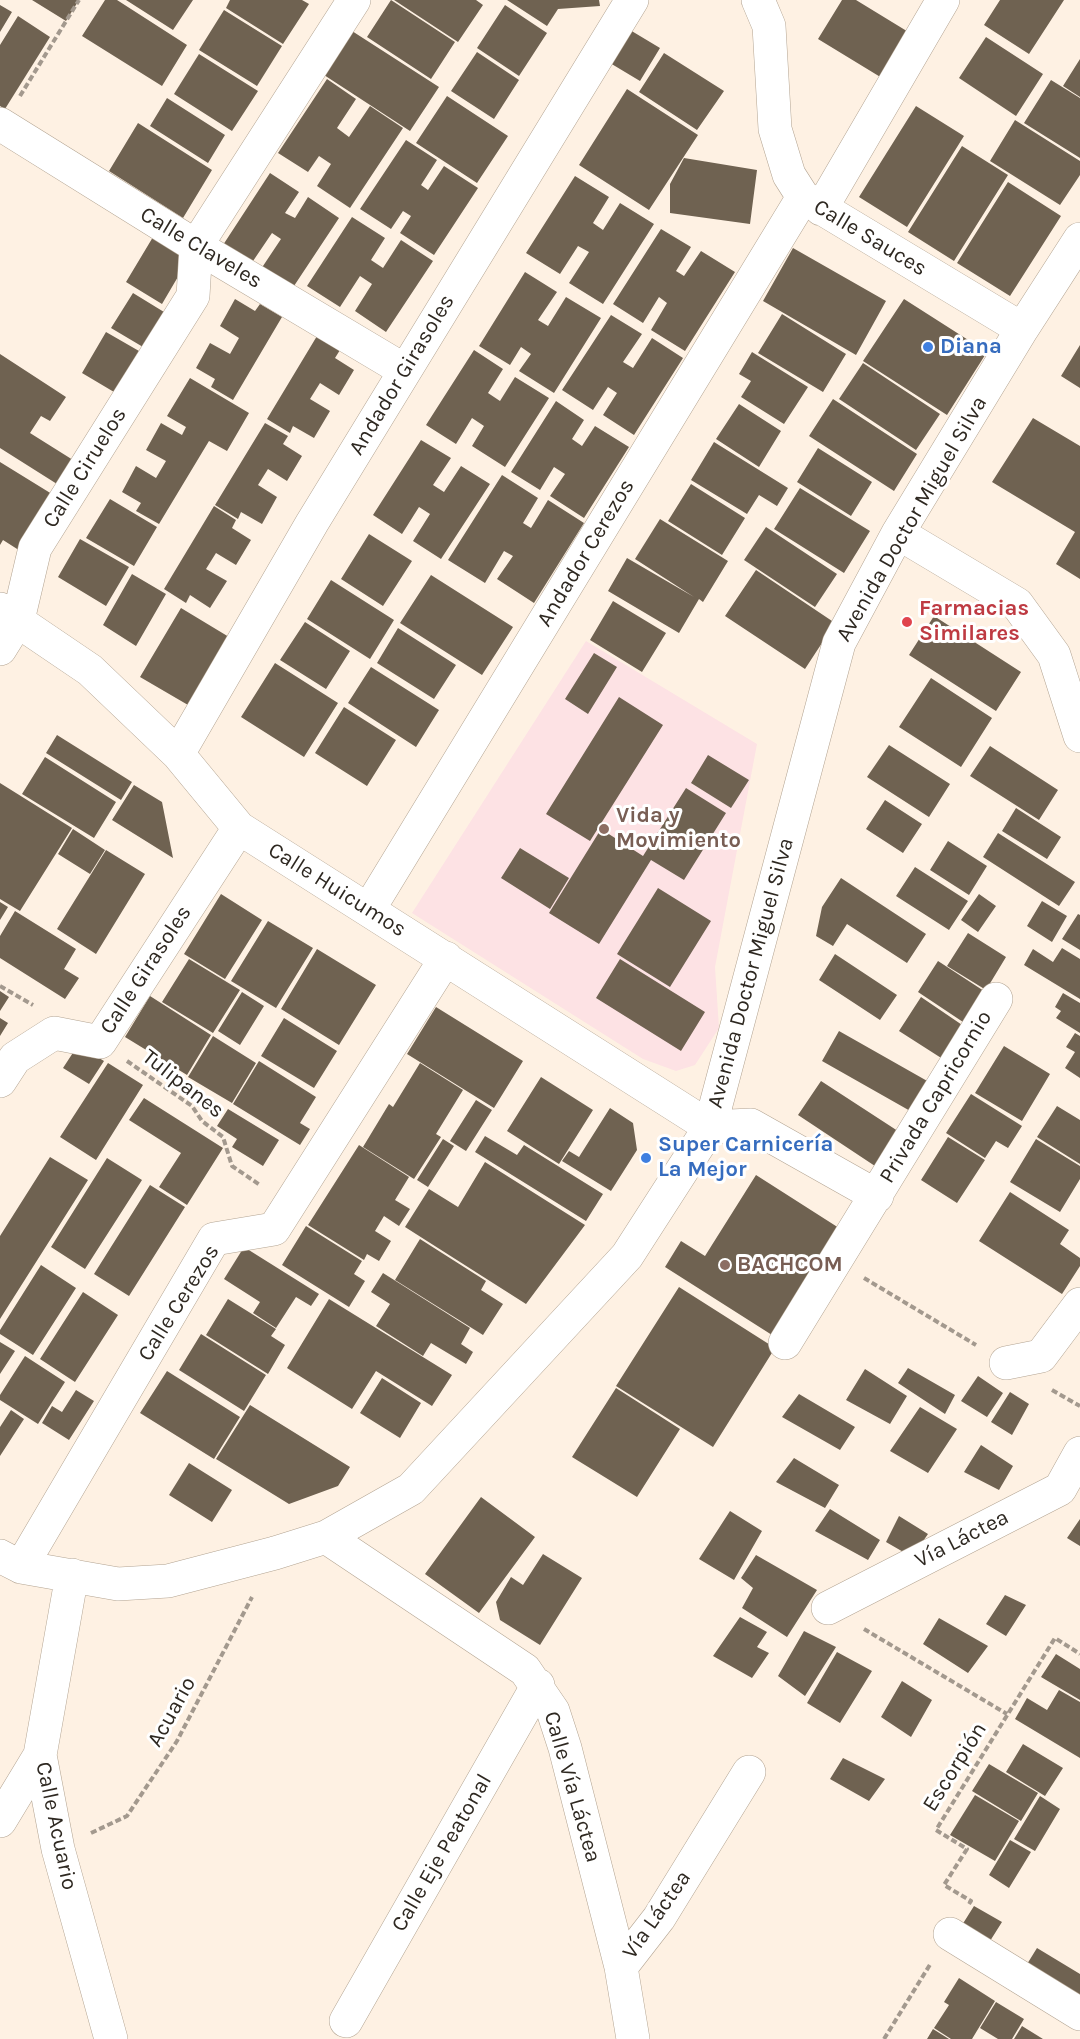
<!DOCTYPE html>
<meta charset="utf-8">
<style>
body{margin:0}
canvas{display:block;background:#fef1e3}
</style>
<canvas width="1080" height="2039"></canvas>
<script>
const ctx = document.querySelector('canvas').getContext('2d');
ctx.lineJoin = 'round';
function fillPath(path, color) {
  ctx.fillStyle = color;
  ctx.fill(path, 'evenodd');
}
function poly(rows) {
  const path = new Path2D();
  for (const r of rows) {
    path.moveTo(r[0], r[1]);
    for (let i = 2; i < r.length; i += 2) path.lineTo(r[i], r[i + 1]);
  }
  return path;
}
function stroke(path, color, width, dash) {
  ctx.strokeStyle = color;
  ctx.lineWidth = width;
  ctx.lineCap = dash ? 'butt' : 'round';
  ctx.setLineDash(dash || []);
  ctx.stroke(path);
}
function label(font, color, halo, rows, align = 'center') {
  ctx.font = font + ' Karla,sans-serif';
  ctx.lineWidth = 6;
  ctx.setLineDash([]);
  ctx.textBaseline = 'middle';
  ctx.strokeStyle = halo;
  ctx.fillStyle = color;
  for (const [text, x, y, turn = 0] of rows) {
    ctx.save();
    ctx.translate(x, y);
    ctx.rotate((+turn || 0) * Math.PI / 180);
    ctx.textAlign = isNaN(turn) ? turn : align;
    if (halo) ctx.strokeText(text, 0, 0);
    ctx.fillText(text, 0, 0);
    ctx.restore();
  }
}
fillPath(poly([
 [586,641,757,744,715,967,719,1028,695,1065,676,1071,643,1059,412,913]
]), '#fde2e4');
fillPath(poly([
 [32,0,79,0,66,21],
 [105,0,117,0,187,45,162,86,82,36],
 [126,0,193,0,173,30],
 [230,0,302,0,309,4,283,44,226,8],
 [391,0,455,42,431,79,367,37],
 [394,0,476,0,483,5,458,42],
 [507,0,599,0,600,6,558,9,547,26],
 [842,0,856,0,910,33,882,78,818,39],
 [1000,0,1064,0,1029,54,984,25],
 [0,5,12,12,0,32],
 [505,5,547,33,519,76,477,48],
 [224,10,282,46,257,86,199,50],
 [18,16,50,37,5,109,0,106,0,45],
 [630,30,660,48,640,81,610,63],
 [352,31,439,87,410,131,324,75],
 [986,37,1043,74,1016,116,959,78],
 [477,52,519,80,494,119,451,91],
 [664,53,724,91,697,130,639,92],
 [199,54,258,91,232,131,174,94],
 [1080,59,1080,97,1063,86],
 [327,79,356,99,337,128,349,137,370,106,403,128,350,208,317,186,331,164,319,156,308,172,278,153],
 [1051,80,1080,98,1080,158,1024,123],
 [627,89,698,135,649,210,579,165],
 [447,96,508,136,477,183,416,143],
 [167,98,225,135,208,163,150,126],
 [916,106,964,136,907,227,859,197],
 [1015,120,1080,161,1080,175,1060,205,990,161],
 [138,123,212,170,183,218,109,171],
 [406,140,437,160,421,185,428,190,444,166,478,188,434,255,400,233,411,216,403,211,391,229,360,209],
 [962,146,1008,175,954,261,908,232],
 [684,158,757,170,750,224,670,213,670,184],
 [270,173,299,192,285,213,295,218,308,197,339,218,292,289,261,269,281,239,272,233,251,264,223,245],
 [575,176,609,197,593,223,603,230,620,203,654,224,603,304,569,283,589,252,578,246,560,274,526,253],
 [1008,182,1061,216,1010,296,957,263],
 [352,217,385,238,371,260,383,268,401,240,433,261,386,332,355,311,372,284,360,276,340,307,307,286],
 [661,229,691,247,676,271,684,276,701,251,735,272,685,351,651,330,667,303,659,297,643,323,613,304],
 [153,237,189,258,162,304,126,282],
 [793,248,886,301,856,355,763,301],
 [525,272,557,292,538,320,548,326,566,297,601,318,554,393,519,371,531,354,521,347,510,365,479,346],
 [133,293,164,312,143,347,111,328],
 [235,299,255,311,260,304,282,317,233,400,211,387,215,379,196,368,210,343,230,354,239,338,220,326],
 [904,299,987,352,947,415,863,361],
 [782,314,846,354,823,392,758,353],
 [611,315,642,334,623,362,633,368,652,338,683,358,634,435,603,415,617,393,608,387,593,410,562,390],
 [106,332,139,351,114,392,82,373],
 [317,336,340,350,335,358,354,370,339,395,320,383,310,399,330,411,314,438,293,426,290,433,267,419],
 [1080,345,1080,388,1061,376],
 [474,350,503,369,488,393,500,401,515,377,549,398,505,467,472,446,484,426,472,418,456,444,426,425],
 [752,352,808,387,784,424,741,397,751,381,739,374],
 [0,354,66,397,50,421,41,416,30,433,73,460,57,484,0,448],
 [863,363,940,414,916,450,839,399],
 [190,378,249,413,227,451,209,441,159,524,136,511,141,503,122,492,136,466,156,478,166,461,146,450,161,423,182,435,186,427,167,416],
 [833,399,917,454,894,491,809,436],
 [556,401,584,420,572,439,582,446,595,426,629,447,584,518,550,496,565,474,554,467,540,490,511,472],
 [739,404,781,431,759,467,716,439],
 [1033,418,1080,446,1080,579,1056,564,1075,532,992,482],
 [265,423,288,436,283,444,302,456,287,481,268,469,258,485,277,497,262,524,241,512,238,519,215,505],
 [421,440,451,458,433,485,444,492,461,466,490,484,441,559,413,541,430,514,419,507,402,534,373,515],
 [714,442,788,488,777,506,759,495,747,514,691,480],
 [818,448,872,482,851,516,797,482],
 [0,462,60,499,25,554,3,540,0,545],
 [502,475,538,498,523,523,531,528,548,500,584,523,534,603,497,579,513,556,504,551,485,583,448,560],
 [691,484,745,518,722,555,668,521],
 [800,488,870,531,844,573,774,529],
 [110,499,157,527,134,566,86,538],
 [214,506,236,520,232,528,251,540,236,565,216,553,206,569,227,581,210,608,190,595,186,603,164,589],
 [660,519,728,561,703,602,699,599,679,633,608,591,627,558,694,597,635,559],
 [766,527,837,574,815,607,744,560],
 [369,534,412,561,383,606,341,579],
 [80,539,129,567,106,606,58,577],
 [756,570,835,623,805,669,725,616],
 [132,574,166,594,136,646,103,625],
 [431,575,513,627,482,675,400,623],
 [331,580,394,620,370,659,307,619],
 [613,601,666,633,642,672,590,640],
 [181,608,229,637,188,705,140,677],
 [934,616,1021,672,996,711,909,655],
 [305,622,350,651,326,689,280,660],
 [398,628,456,665,434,699,377,663],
 [594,653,617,667,588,714,565,699],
 [275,663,338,703,304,757,241,717],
 [371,667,439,710,416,747,348,703],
 [931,678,992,718,961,767,899,727],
 [619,697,663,725,590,841,546,814],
 [344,707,396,740,367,786,315,753],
 [57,735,132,782,121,800,46,753],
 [889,745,950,784,929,817,867,777],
 [990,746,1058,790,1039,820,970,776],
 [708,755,749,780,731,808,691,783],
 [45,757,116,802,94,838,22,794],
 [0,783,72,828,20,911,0,899],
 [134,785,162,802,173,858,112,820],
 [686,788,726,813,684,880,651,860,599,944,549,913,601,829,643,856],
 [885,800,922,824,903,853,866,829],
 [1016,808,1061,837,1047,859,1002,831],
 [73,829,105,850,90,874,58,854],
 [998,833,1075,882,1059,906,983,857],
 [948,841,987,866,969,895,930,870],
 [520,848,569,878,550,909,501,878],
 [106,850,145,874,96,954,57,929],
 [915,867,968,901,949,930,896,896],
 [841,878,926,934,907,963,847,924,833,946,816,936,822,907],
 [658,888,711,921,670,987,617,954],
 [221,894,262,920,225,979,184,954],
 [979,894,996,906,978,932,961,920],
 [1042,901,1067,916,1052,942,1027,926],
 [0,902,8,907,0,920],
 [15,911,76,949,64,969,79,978,65,999,0,958,0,936],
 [1078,914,1080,915,1080,950,1062,939],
 [268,921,313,948,276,1008,231,981],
 [968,933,1006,957,986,990,947,966],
 [1062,948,1080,959,1080,999,1024,965,1033,949,1053,962],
 [317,949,376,985,339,1045,281,1009],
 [835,954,897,995,880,1020,819,980],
 [189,959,240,990,213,1033,162,1002],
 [620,959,705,1012,681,1051,596,998],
 [938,961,984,991,963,1022,918,992],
 [0,991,9,997,0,1011],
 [242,992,264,1006,240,1045,218,1031],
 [1063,993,1080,1003,1080,1033,1056,1018,1061,1011,1055,1007],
 [150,996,211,1035,187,1075,125,1037],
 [921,997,971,1031,949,1063,899,1031],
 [436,1007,523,1061,494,1108,407,1054],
 [0,1018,8,1023,0,1036],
 [284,1018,337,1051,314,1088,261,1056],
 [839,1031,929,1082,912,1112,822,1061],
 [1075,1033,1080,1036,1080,1078,1065,1068,1075,1052,1066,1047],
 [213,1036,256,1063,232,1103,188,1077],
 [78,1045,104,1061,89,1084,63,1068],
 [1004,1046,1050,1074,1022,1121,975,1093],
 [259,1061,316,1097,300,1123,310,1129,300,1145,233,1104],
 [108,1063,143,1085,96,1160,60,1137],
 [420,1063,463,1090,436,1134,441,1137,414,1179,363,1147,389,1104,393,1107],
 [541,1077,593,1110,559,1164,507,1131],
 [821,1081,904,1135,881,1170,798,1115],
 [971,1094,1022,1126,1008,1148,996,1141,985,1158,946,1133],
 [144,1098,223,1148,187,1205,159,1187,181,1153,129,1120],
 [476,1100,492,1110,466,1151,450,1141],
 [1057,1106,1080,1120,1080,1164,1037,1137],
 [610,1108,633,1123,637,1150,611,1191,562,1161,569,1151,579,1157],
 [228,1109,279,1140,263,1166,232,1147,237,1139,217,1126],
 [485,1136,517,1155,524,1145,603,1194,586,1221,475,1152],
 [948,1137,985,1160,957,1203,921,1180],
 [443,1139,454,1146,428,1187,417,1180],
 [1036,1139,1080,1166,1080,1179,1060,1212,1010,1182],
 [359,1145,409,1177,395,1200,410,1209,399,1226,384,1216,375,1231,391,1241,379,1261,367,1254,364,1260,308,1225],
 [50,1157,88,1180,0,1319,0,1236],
 [107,1158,142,1180,85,1269,51,1247],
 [485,1162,585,1225,526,1304,405,1227,429,1189,458,1207],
 [756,1175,839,1228,772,1335,665,1267,681,1241,705,1256],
 [150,1185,185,1207,129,1296,94,1274],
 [1010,1192,1069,1230,1060,1244,1080,1258,1080,1266,1062,1294,979,1241],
 [306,1226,362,1261,354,1274,365,1281,349,1307,282,1265],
 [420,1239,486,1281,481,1290,503,1304,483,1335,395,1280],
 [244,1247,319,1294,311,1306,296,1297,276,1328,253,1313,260,1302,224,1279],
 [41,1265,76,1288,33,1355,0,1334,0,1330],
 [383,1273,470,1328,461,1344,473,1352,466,1364,431,1343,423,1356,376,1326,390,1304,371,1292],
 [679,1287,775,1348,713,1447,616,1386],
 [83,1292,118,1315,75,1382,40,1359],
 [228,1299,276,1329,271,1336,285,1345,268,1374,206,1335],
 [329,1299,452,1375,432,1406,376,1371,352,1409,287,1368],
 [201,1334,266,1375,244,1411,179,1370],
 [0,1342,15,1351,0,1374],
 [25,1356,65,1382,38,1424,0,1400,0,1395],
 [908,1368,955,1395,945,1414,898,1383],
 [865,1369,907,1396,890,1424,846,1400],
 [167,1371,240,1417,214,1459,140,1413],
 [978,1376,1003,1393,987,1417,961,1401],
 [382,1378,421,1403,400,1438,360,1413],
 [616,1388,680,1429,637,1497,572,1457],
 [76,1390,94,1401,69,1440,42,1423,52,1406,62,1412],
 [1010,1392,1029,1404,1012,1435,991,1422],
 [799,1394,855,1427,840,1450,782,1417],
 [250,1405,350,1467,338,1486,289,1504,216,1459],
 [920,1407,957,1429,928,1473,890,1451],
 [11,1410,24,1419,0,1456,0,1427],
 [981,1445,1013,1466,999,1490,964,1472],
 [794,1458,839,1485,825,1508,776,1482],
 [189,1463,232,1490,212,1522,169,1495],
 [481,1497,535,1537,479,1613,425,1574],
 [830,1509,880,1540,868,1560,815,1531],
 [730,1511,762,1531,734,1580,699,1559],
 [899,1516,928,1534,912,1557,886,1542],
 [1080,1519,1080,1546,1067,1538],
 [543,1554,582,1578,540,1645,500,1620,496,1602,511,1577,523,1585],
 [756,1555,817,1590,787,1637,742,1608,753,1588,741,1578],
 [1005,1595,1026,1605,1006,1636,986,1624],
 [740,1617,767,1632,757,1647,769,1653,752,1678,713,1656],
 [939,1618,988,1646,968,1673,923,1644],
 [804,1631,836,1647,805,1696,778,1676],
 [837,1652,872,1671,840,1723,807,1703],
 [1056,1654,1080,1669,1080,1700,1041,1677],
 [902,1681,932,1700,911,1737,881,1717],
 [1059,1690,1080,1702,1080,1758,1015,1719,1027,1698,1047,1710],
 [1023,1744,1063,1768,1045,1796,1006,1772],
 [843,1758,885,1779,869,1801,830,1779],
 [989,1764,1038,1793,1021,1821,972,1791],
 [975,1795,1019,1821,995,1861,950,1835],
 [1040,1796,1060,1809,1035,1851,1014,1839],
 [1010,1840,1031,1852,1009,1888,989,1875],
 [974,1906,1002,1922,985,1949,957,1933],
 [1037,1948,1080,1974,1080,2004,1024,1969],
 [959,1978,995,2001,972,2039,951,2039,934,2028,949,2005,944,2002],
 [996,2002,1024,2019,1012,2039,998,2039,980,2028],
 [1022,2026,1043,2039,1014,2039],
 [933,2029,949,2039,927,2039]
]), '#6f6251');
const minor = poly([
 [758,0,769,26,775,129,789,175,803,197,1022,329],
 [0,124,196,246,404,370],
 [821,209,943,0],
 [898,533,1017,604,1054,655,1080,736],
 [0,609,90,670,178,754,239,828,710,1127,751,1125,877,1196],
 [0,649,18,620,35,548,193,296,196,246,354,0],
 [178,754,312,523,632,0],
 [369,909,803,197],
 [0,1081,15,1058,54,1033,100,1042,239,828],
 [785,1343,996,999],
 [1006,1363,1041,1356,1080,1304],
 [326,1537,525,1670,553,1711,565,1748,621,1967,633,2039],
 [0,1556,21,1567,118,1584,168,1581,275,1553,326,1537,411,1489,627,1256,710,1127,839,643,898,533,1022,329,1080,239],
 [21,1567,214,1239,274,1229,446,958],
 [72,1575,40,1755,58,1849,111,2039],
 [828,1608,1060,1489,1080,1453],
 [0,1821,40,1755],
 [950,1934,1080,2014],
 [621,1967,659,1918,749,1772],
 [346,2021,538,1685]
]);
stroke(minor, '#b3a492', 34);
stroke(poly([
 [20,96,79,0],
 [0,986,33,1005],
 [127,1061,192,1106,202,1121,223,1137,232,1166,260,1185],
 [864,1278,976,1345],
 [1052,1390,1080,1406],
 [864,1629,1007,1714],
 [91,1833,127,1816,177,1741,252,1597],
 [969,1904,971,1901,944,1885,967,1849,936,1830,1055,1638,1080,1654],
 [884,2039,931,1963]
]), '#a3998e', 4, [6, 3]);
stroke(minor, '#fff', 33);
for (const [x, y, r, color] of [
 [928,347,6,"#3f7fe0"],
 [907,622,6,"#e0444e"],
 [604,829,6,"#8d6e63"],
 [646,1158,6,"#3f7fe0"],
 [725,1265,6,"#8d6e63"]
]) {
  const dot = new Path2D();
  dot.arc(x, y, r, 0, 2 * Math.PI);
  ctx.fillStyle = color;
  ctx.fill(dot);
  stroke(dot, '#fff', 2);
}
label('22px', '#2e2821', '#fff', [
 ["Calle Sauces",870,238,31],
 ["Calle Claveles",201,248,31],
 ["Andador Girasoles",402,375,-59],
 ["Calle Ciruelos",85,468,-58],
 ["Avenida Doctor Miguel Silva",912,519,-60],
 ["Andador Cerezos",586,553,-59],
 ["Calle Huicumos",337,890,32],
 ["Calle Girasoles",146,970,-57],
 ["Avenida Doctor Miguel Silva",751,973,-75],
 ["Tulipanes",183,1084,38],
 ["Privada Capricornio",936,1097,-59],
 ["Calle Cerezos",179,1303,-58],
 ["Vía Láctea",962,1539,-27],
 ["Acuario",172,1712,-61],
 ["Escorpión",955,1767,-58],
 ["Calle Vía Láctea",572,1787,74],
 ["Calle Acuario",56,1826,78],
 ["Calle Eje Peatonal",442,1853,-60],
 ["Vía Láctea",657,1915,-55]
]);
label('bold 22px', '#366cbe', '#fff', [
 ["Diana",940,347],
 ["Super Carnicería",658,1145],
 ["La Mejor",658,1170]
], 'left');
label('bold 22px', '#be3a42', '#fff', [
 ["Farmacias",919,609],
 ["Similares",919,634]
], 'left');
label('bold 22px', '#785e54', '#fff', [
 ["Vida y",616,816],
 ["Movimiento",616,841],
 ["BACHCOM",737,1265]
], 'left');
</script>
